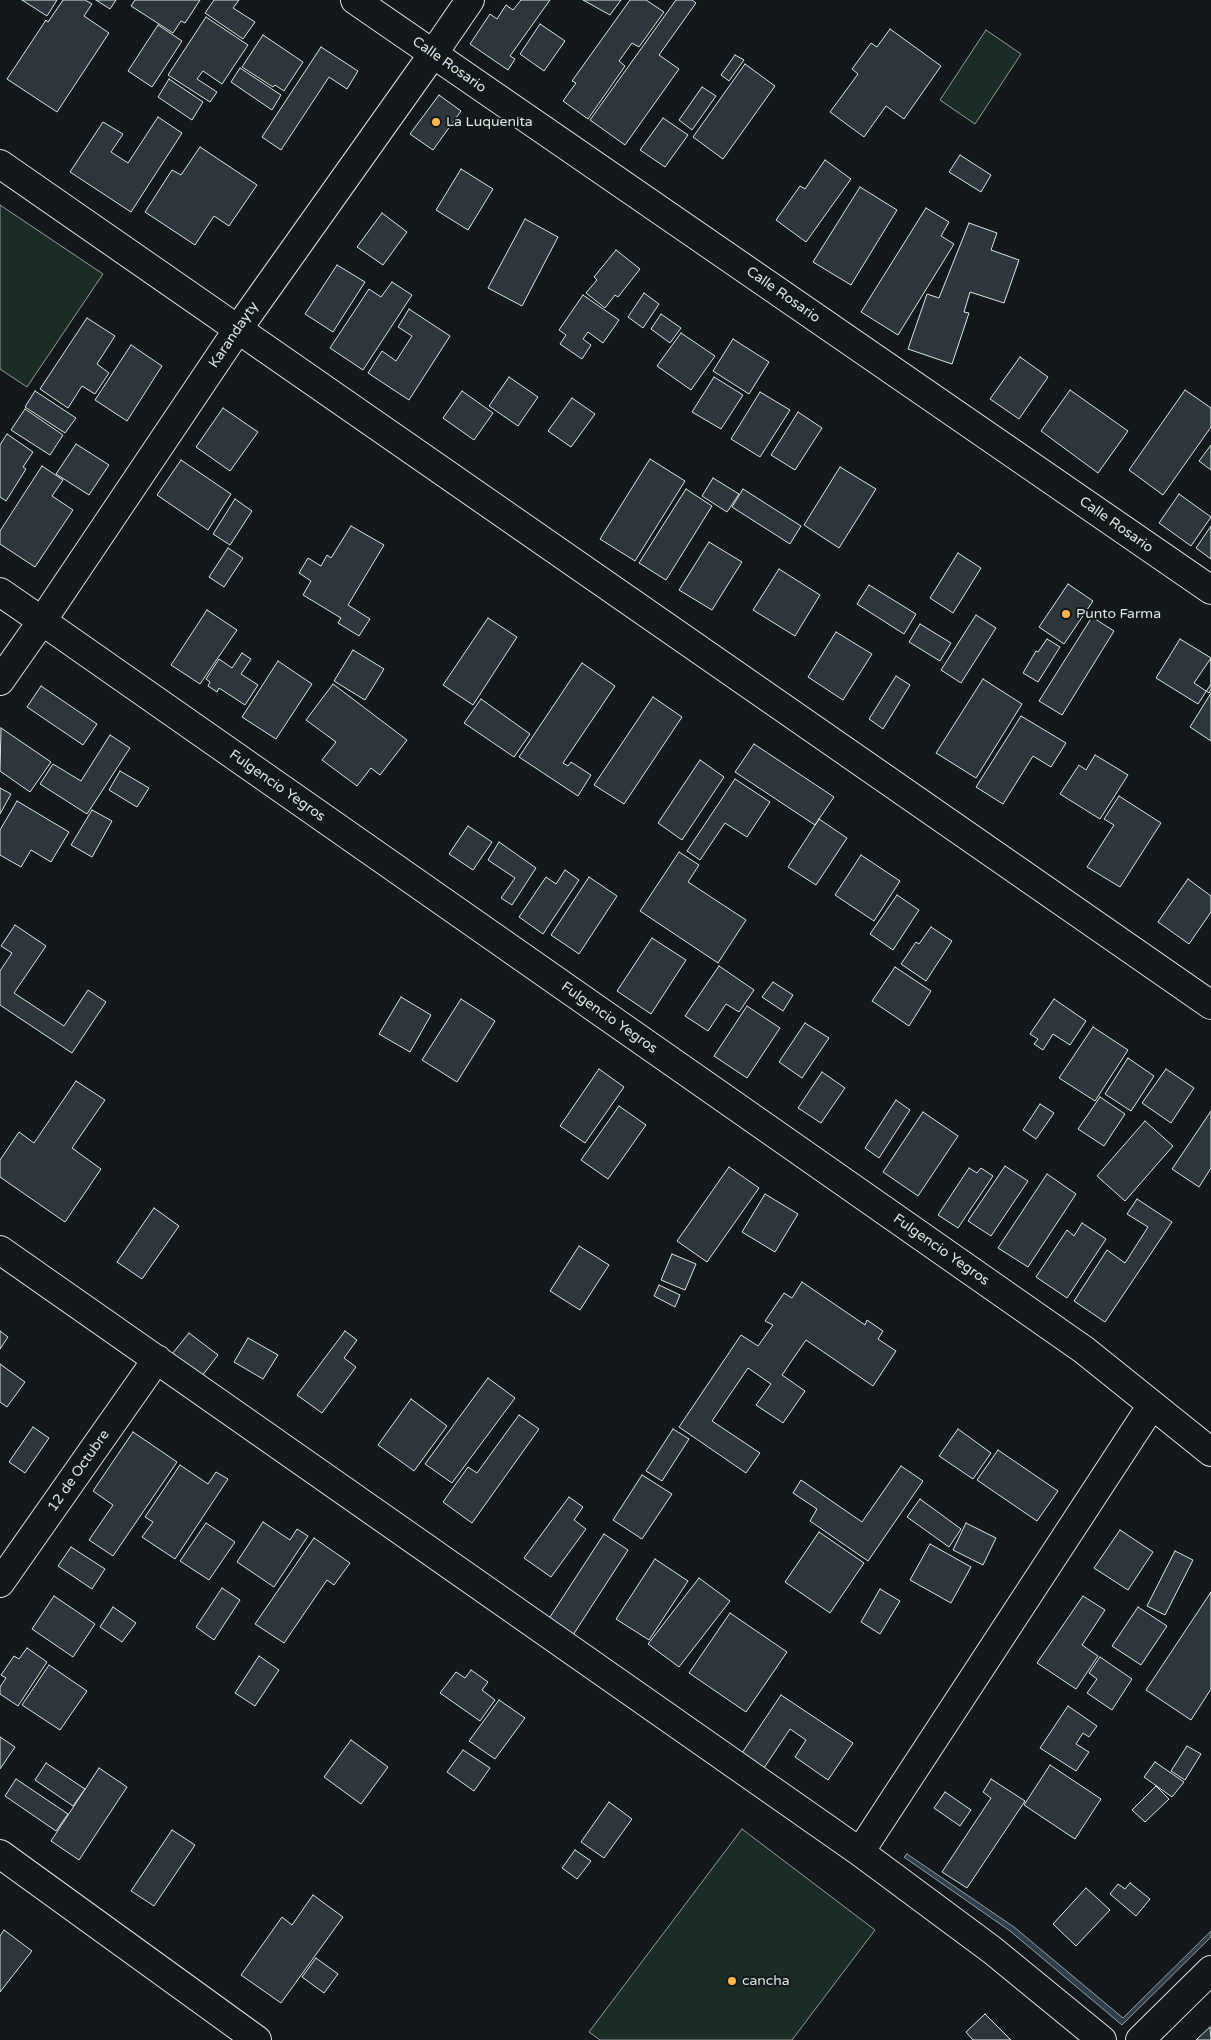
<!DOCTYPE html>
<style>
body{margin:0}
canvas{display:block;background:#14181c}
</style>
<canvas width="1211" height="2040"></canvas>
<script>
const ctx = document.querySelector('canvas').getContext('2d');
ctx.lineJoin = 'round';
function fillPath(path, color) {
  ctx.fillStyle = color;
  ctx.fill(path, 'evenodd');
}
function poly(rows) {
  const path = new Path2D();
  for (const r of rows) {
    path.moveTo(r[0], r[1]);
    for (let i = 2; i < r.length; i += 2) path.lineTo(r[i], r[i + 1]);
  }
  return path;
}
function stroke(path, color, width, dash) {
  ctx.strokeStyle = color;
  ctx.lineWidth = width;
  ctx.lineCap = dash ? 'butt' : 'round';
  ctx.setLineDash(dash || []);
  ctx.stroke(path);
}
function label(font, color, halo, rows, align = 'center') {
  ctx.font = font + ' "Varela Round",sans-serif';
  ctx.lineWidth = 4;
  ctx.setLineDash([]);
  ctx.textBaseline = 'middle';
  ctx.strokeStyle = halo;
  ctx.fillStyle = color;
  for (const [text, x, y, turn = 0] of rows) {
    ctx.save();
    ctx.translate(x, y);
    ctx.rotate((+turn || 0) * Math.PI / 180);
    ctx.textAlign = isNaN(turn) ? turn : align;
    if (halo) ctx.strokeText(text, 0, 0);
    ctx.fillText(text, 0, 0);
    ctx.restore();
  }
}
const green = poly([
 [986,30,1021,54,975,124,940,100,986,30],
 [0,205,103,274,27,387,0,369,0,205],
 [742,1829,875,1930,792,2040,600,2040,589,2032,742,1829]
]);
fillPath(green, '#1a2d24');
stroke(green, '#939e99', 1);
const water = poly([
 [907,1854,1014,1927,1123,2018,1211,1931,1211,1937,1122,2025,1010,1931,904,1857,907,1854]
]);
fillPath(water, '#2f3f4d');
stroke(water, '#939e99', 1);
const building = poly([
 [22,0,57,0,47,16,22,0],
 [63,0,85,0,92,4,84,16,109,33,57,112,7,79,46,20,48,22,63,0],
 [96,0,116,0,110,9,96,0],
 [135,0,200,0,185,23,181,21,173,33,131,6,135,0],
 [214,0,239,0,233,8,255,22,243,39,205,13,214,0],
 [521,0,550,0,510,56,515,59,508,70,470,44,490,14,497,19,506,5,513,10,521,0],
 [583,0,621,0,610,15,583,0],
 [630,0,646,0,664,12,639,47,632,43,619,61,625,66,588,119,563,101,576,83,572,81,630,0],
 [676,0,692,0,696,3,659,55,679,69,625,145,590,120,676,0],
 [206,17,248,45,222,84,203,71,197,79,217,92,210,102,168,75,206,17],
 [540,24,565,41,544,71,520,54,540,24],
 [158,25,182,41,152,87,128,71,158,25],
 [890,29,941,66,904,119,886,106,864,137,830,112,858,74,852,69,871,43,877,47,890,29],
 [263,35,303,62,284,91,275,85,273,87,242,67,263,35],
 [321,47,358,71,347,89,329,77,281,150,262,137,321,47],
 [735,55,744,60,729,81,721,75,735,55],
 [745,64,775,86,723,159,693,137,745,64],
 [240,68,281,95,272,110,231,82,240,68],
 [169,79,203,102,192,120,158,97,169,79],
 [702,87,716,96,692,130,679,120,702,87],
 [439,95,461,111,433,150,410,134,439,95],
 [158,117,182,133,131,212,70,172,103,122,123,134,111,152,128,163,158,117],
 [663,118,688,135,665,167,640,150,663,118],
 [200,147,257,185,229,226,214,216,195,245,145,212,172,170,181,175,200,147],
 [960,155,991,175,981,192,949,172,960,155],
 [825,160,851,179,806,242,776,220,800,186,805,189,825,160],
 [461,169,493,189,468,230,436,210,461,169],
 [860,187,897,210,851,285,813,262,860,187],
 [926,208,949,222,941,236,954,244,898,335,861,312,926,208],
 [382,213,407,232,383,265,357,247,382,213],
 [525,219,558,237,522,306,488,288,525,219],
 [969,223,997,233,991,250,1019,260,1004,303,970,292,964,312,969,313,952,364,908,349,927,294,939,298,969,223],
 [616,250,640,269,618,297,615,295,605,308,586,293,597,280,594,277,616,250],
 [337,265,365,282,333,332,305,314,337,265],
 [392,282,412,295,363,370,330,348,369,289,381,297,392,282],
 [644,293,659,304,643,328,628,317,644,293],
 [583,295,619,320,603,343,588,332,583,339,591,345,582,359,560,344,566,335,559,330,583,295],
 [409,309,450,336,409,400,368,373,382,351,396,361,412,336,398,327,409,309],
 [661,314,681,328,670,343,651,329,661,314],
 [87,318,115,336,97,364,109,373,95,394,82,386,68,408,40,389,87,318],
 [681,333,715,356,691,390,657,366,681,333],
 [733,339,769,362,749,394,713,371,733,339],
 [131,345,162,366,127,421,95,400,131,345],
 [1020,357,1048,377,1019,419,990,399,1020,357],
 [509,377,538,397,518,426,489,406,509,377],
 [714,377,743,395,721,429,692,412,714,377],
 [1070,390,1128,431,1098,473,1041,431,1070,390],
 [1185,390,1211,408,1211,427,1163,495,1129,470,1185,390],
 [35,391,76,418,65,433,25,407,35,391],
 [462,391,493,413,474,440,443,418,462,391],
 [760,392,790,410,760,457,731,439,760,392],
 [572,398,595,414,571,447,548,431,572,398],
 [223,408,258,432,230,471,196,447,223,408],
 [25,409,63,435,50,455,11,430,25,409],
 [798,412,822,428,795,470,771,455,798,412],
 [7,434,33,452,23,467,26,469,6,501,0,497,0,445,7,434],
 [76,444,109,465,89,495,56,474,76,444],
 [1211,445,1211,470,1199,461,1211,445],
 [650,459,685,481,635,561,600,539,650,459],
 [181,460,231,494,208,530,157,495,181,460],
 [42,466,63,480,52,496,73,510,35,567,0,544,0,531,42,466],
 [840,467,876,489,839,548,804,525,840,467],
 [713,478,739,494,727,512,702,496,713,478],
 [686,489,712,506,666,580,639,563,686,489],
 [743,489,801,526,790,544,732,507,743,489],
 [1179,494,1211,517,1191,546,1159,523,1179,494],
 [235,499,252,511,230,545,213,534,235,499],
 [351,526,384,545,348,605,370,619,359,636,338,623,341,618,303,595,311,581,299,573,308,558,321,566,327,555,331,558,351,526],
 [1211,526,1211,559,1196,548,1211,526],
 [709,542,742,562,712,610,679,590,709,542],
 [228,548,243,558,224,587,209,577,228,548],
 [958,553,981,568,953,613,930,598,958,553],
 [779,569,820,595,795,636,753,610,779,569],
 [1068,584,1093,601,1064,644,1039,627,1068,584],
 [869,585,916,614,904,634,857,604,869,585],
 [207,610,237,630,200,684,171,665,207,610],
 [976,615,996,628,961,683,941,670,976,615],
 [1092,617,1114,631,1062,715,1039,701,1092,617],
 [488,618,517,637,473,705,443,685,488,618],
 [920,624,951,643,940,661,909,642,920,624],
 [836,632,872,654,843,700,808,677,836,632],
 [1047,639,1060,647,1038,682,1023,673,1036,651,1038,652,1047,639],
 [1180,639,1211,658,1211,684,1198,704,1156,678,1180,639],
 [353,650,384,669,365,700,334,681,353,650],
 [242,653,251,659,241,674,258,685,245,705,219,688,217,692,208,686,210,682,206,679,219,659,232,668,242,653],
 [1211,658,1211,690,1209,693,1194,683,1211,658],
 [278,661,312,684,276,739,242,717,278,661],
 [582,663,615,686,563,763,568,766,571,762,591,775,578,796,519,757,582,663],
 [896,676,910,685,883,729,869,719,896,676],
 [983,679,1022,704,976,778,936,753,983,679],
 [333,684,407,740,380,775,371,768,357,786,322,760,336,742,306,720,333,684],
 [41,686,97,724,83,745,27,707,41,686],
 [1211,693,1211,741,1190,727,1211,693],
 [653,697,682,717,624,804,594,785,653,697],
 [481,699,530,734,514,757,464,723,481,699],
 [1021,716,1066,743,1051,767,1033,756,1003,804,976,787,1021,716],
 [1,728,51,762,30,792,0,771,1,728],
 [110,735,130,748,87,814,40,784,53,764,81,781,110,735],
 [754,744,834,797,815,825,735,772,754,744],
 [1095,755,1128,775,1100,819,1060,794,1079,765,1086,770,1095,755],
 [700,760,724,777,682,840,658,823,700,760],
 [120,771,149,788,137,807,109,790,120,771],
 [735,779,770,802,747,837,725,823,700,860,687,851,735,779],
 [0,788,11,794,0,814,0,788],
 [1119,796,1161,823,1120,887,1087,867,1114,825,1104,819,1119,796],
 [17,801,69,832,51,862,31,850,21,867,0,855,0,830,17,801],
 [92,810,112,821,92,857,71,845,92,810],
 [819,819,847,838,816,885,788,867,819,819],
 [468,826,492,842,473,870,449,854,468,826],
 [499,842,536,868,512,905,501,898,515,878,488,860,499,842],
 [679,852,699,865,688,882,746,920,718,963,640,911,679,852],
 [861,855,900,881,874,921,835,895,861,855],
 [565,870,579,880,543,934,519,917,546,877,556,884,565,870],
 [589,877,617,896,579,954,551,935,589,877],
 [1188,879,1211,896,1211,912,1189,944,1158,922,1188,879],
 [897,895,919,910,893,950,870,934,897,895],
 [15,925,46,946,14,993,64,1026,88,990,106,1002,72,1053,0,1005,0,971,12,953,1,946,15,925],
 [931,927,952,941,926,981,901,964,916,942,919,944,931,927],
 [652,938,686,960,651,1014,617,991,652,938],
 [719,966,754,990,739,1012,726,1004,708,1031,685,1016,719,966],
 [895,967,931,991,909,1026,872,1001,895,967],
 [773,982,793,995,783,1011,762,997,773,982],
 [401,997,431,1015,410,1052,379,1034,401,997],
 [461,999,495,1021,457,1082,422,1060,461,999],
 [1054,999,1086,1021,1070,1045,1053,1034,1043,1050,1034,1044,1038,1039,1030,1034,1054,999],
 [747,1006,780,1028,747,1078,714,1056,747,1006],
 [805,1023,829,1038,802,1078,779,1062,805,1023],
 [1093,1027,1128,1050,1095,1101,1059,1078,1093,1027],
 [1128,1058,1154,1076,1131,1111,1105,1094,1128,1058],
 [599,1069,624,1087,585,1143,560,1126,599,1069],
 [1166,1069,1194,1088,1171,1123,1142,1103,1166,1069],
 [822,1072,845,1088,821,1123,798,1108,822,1072],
 [76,1081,105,1100,72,1148,101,1169,65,1222,0,1177,0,1160,19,1132,34,1143,76,1081],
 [1100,1097,1125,1114,1104,1146,1078,1129,1100,1097],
 [896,1100,910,1110,879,1158,865,1148,896,1100],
 [1040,1104,1054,1113,1036,1139,1023,1130,1040,1104],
 [619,1106,646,1125,608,1179,581,1160,619,1106],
 [1211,1111,1211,1168,1199,1187,1172,1169,1211,1111],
 [923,1112,958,1136,918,1196,883,1172,923,1112],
 [1145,1121,1173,1146,1125,1201,1097,1176,1145,1121],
 [1005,1166,1028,1181,991,1236,968,1221,1005,1166],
 [729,1167,759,1188,707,1262,677,1241,729,1167],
 [969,1168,977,1173,981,1168,993,1176,958,1228,938,1215,969,1168],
 [1047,1174,1076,1194,1028,1267,998,1248,1047,1174],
 [765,1194,798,1214,775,1252,742,1232,765,1194],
 [1137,1199,1172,1222,1105,1322,1074,1301,1107,1250,1125,1263,1148,1227,1127,1214,1137,1199],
 [154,1208,179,1226,142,1279,117,1262,154,1208],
 [1082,1223,1106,1239,1067,1298,1036,1277,1067,1230,1074,1236,1082,1223],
 [579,1246,609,1265,580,1310,550,1291,579,1246],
 [672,1254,696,1264,685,1290,661,1280,672,1254],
 [802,1282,865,1325,867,1320,883,1331,878,1339,896,1351,873,1386,806,1340,782,1375,805,1391,783,1423,756,1405,771,1384,748,1368,712,1421,760,1453,746,1473,679,1427,741,1335,758,1346,773,1325,765,1321,784,1293,792,1298,802,1282],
 [659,1285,680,1295,675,1307,654,1296,659,1285],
 [0,1331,8,1337,0,1349,0,1331],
 [345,1331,357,1340,344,1358,356,1367,322,1413,297,1395,345,1331],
 [189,1333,218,1355,202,1376,172,1354,189,1333],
 [248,1338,278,1355,263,1379,234,1362,248,1338],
 [0,1364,25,1382,7,1407,0,1402,0,1364],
 [488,1378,515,1398,452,1483,425,1464,488,1378],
 [411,1399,447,1426,414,1471,378,1445,411,1399],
 [519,1415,539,1429,472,1523,443,1502,468,1467,477,1473,519,1415],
 [33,1427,49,1438,25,1473,9,1462,33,1427],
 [673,1429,689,1439,662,1481,646,1471,673,1429],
 [958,1429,991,1453,973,1479,939,1456,958,1429],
 [133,1432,177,1462,113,1556,89,1540,113,1505,93,1491,133,1432],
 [998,1450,1058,1491,1037,1521,977,1480,998,1450],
 [180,1465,208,1484,216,1472,228,1479,175,1559,142,1537,153,1522,145,1517,180,1465],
 [901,1466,923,1481,868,1561,810,1521,817,1509,793,1493,801,1480,862,1522,901,1466],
 [642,1475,672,1494,642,1539,613,1520,642,1475],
 [569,1497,583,1507,574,1520,586,1529,551,1577,524,1558,569,1497],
 [920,1499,961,1529,949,1547,907,1517,920,1499],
 [263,1522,290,1540,297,1529,308,1536,274,1587,237,1562,263,1522],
 [206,1523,235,1542,209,1580,180,1561,206,1523],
 [966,1523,996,1538,983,1565,953,1550,966,1523],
 [1120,1530,1153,1552,1128,1590,1094,1568,1120,1530],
 [819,1532,864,1563,830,1613,785,1582,819,1532],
 [604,1534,628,1550,573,1635,548,1620,604,1534],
 [314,1538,350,1563,334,1585,327,1580,284,1643,255,1624,314,1538],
 [930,1544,971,1567,951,1603,910,1580,930,1544],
 [71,1547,105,1569,92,1589,58,1566,71,1547],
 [1175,1551,1193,1560,1165,1615,1147,1606,1175,1551],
 [655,1559,688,1581,649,1640,616,1619,655,1559],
 [699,1578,730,1601,679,1667,648,1644,699,1578],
 [222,1588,240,1600,214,1640,196,1627,222,1588],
 [880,1589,900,1601,880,1634,861,1622,880,1589],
 [1211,1592,1211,1689,1191,1720,1146,1690,1211,1592],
 [54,1596,95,1624,73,1657,32,1629,54,1596],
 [1083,1596,1105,1610,1082,1645,1098,1656,1076,1689,1037,1663,1083,1596],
 [113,1607,136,1623,122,1642,100,1627,113,1607],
 [1138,1607,1167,1626,1141,1665,1112,1646,1138,1607],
 [730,1613,787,1652,746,1712,689,1673,730,1613],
 [27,1648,47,1662,18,1706,0,1694,0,1687,6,1678,1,1675,14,1656,19,1659,27,1648],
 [259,1656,279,1670,255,1706,235,1693,259,1656],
 [1100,1657,1132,1679,1112,1710,1087,1693,1097,1679,1089,1673,1100,1657],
 [49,1665,87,1691,60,1730,22,1705,49,1665],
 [471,1670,488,1682,482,1690,495,1700,480,1721,440,1693,456,1672,465,1678,471,1670],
 [781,1695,853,1743,828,1780,795,1757,806,1740,790,1729,760,1774,738,1759,781,1695],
 [499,1700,525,1718,495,1759,469,1741,499,1700],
 [1068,1706,1097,1726,1089,1737,1083,1733,1076,1744,1089,1752,1076,1771,1040,1748,1068,1706],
 [0,1737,15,1747,0,1769,0,1737],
 [351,1740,388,1767,361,1804,324,1777,351,1740],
 [1187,1746,1201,1754,1185,1780,1171,1771,1187,1746],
 [463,1750,490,1768,474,1791,447,1772,463,1750],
 [1155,1762,1184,1782,1172,1797,1144,1777,1155,1762],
 [46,1763,85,1789,73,1806,35,1780,46,1763],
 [1050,1765,1101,1799,1075,1839,1024,1805,1050,1765],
 [99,1768,127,1787,79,1860,51,1841,99,1768],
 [16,1779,68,1814,56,1831,5,1796,16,1779],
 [991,1779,1025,1801,967,1888,942,1872,991,1798,983,1792,991,1779],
 [1156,1786,1169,1799,1145,1822,1132,1810,1156,1786],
 [945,1792,971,1810,960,1826,934,1808,945,1792],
 [609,1802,632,1819,604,1858,581,1842,609,1802],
 [172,1830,195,1845,154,1906,131,1891,172,1830],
 [575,1850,591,1861,577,1879,562,1868,575,1850],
 [1130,1883,1150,1899,1136,1916,1110,1894,1118,1884,1125,1889,1130,1883],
 [1086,1888,1110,1910,1076,1946,1053,1924,1086,1888],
 [313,1895,343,1917,281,2003,241,1975,282,1917,292,1925,313,1895],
 [4,1930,32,1951,0,1992,0,1936,4,1930],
 [316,1958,338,1974,324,1993,302,1977,316,1958],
 [985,2014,1011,2040,973,2040,966,2032,985,2014],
 [1210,2027,1211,2040,1196,2040,1210,2027]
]);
fillPath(building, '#2c363c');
stroke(building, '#d8e6dc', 1);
const minor = poly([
 [433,54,470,0],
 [0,164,1211,1005],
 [0,681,42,621,1084,1350,1211,1452],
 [0,1250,860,1852,992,1950,1102,2040],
 [0,1583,157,1359],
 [860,1852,1152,1405],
 [0,1854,257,2040],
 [1140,2040,1211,1970]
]);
const major = poly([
 [355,0,1211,590],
 [0,592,42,621,238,329,433,54]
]);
stroke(minor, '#d8e6dc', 30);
stroke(major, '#d8e6dc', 30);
stroke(minor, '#14181c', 28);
stroke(major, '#14181c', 28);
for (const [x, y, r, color] of [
 [436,122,5,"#ffb74d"],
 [1066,614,5,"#ffb74d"],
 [732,1981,5,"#ffb74d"]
]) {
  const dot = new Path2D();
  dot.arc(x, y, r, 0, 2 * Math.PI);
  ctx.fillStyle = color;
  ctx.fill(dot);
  stroke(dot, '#14181c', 2);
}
label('14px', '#d8e6dc', '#14181c', [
 ["Calle Rosario",449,65,35],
 ["Calle Rosario",783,295,35],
 ["Karandayty",234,335,-56],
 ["Calle Rosario",1116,525,35],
 ["Fulgencio Yegros",277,786,35],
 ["Fulgencio Yegros",609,1018,35],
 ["Fulgencio Yegros",941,1250,35],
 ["12 de Octubre",79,1471,-55]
]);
label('14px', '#d8e6dc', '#14181c', [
 ["La Luquenita",446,122],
 ["Punto Farma",1076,614],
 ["cancha",742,1981]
], 'left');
</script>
